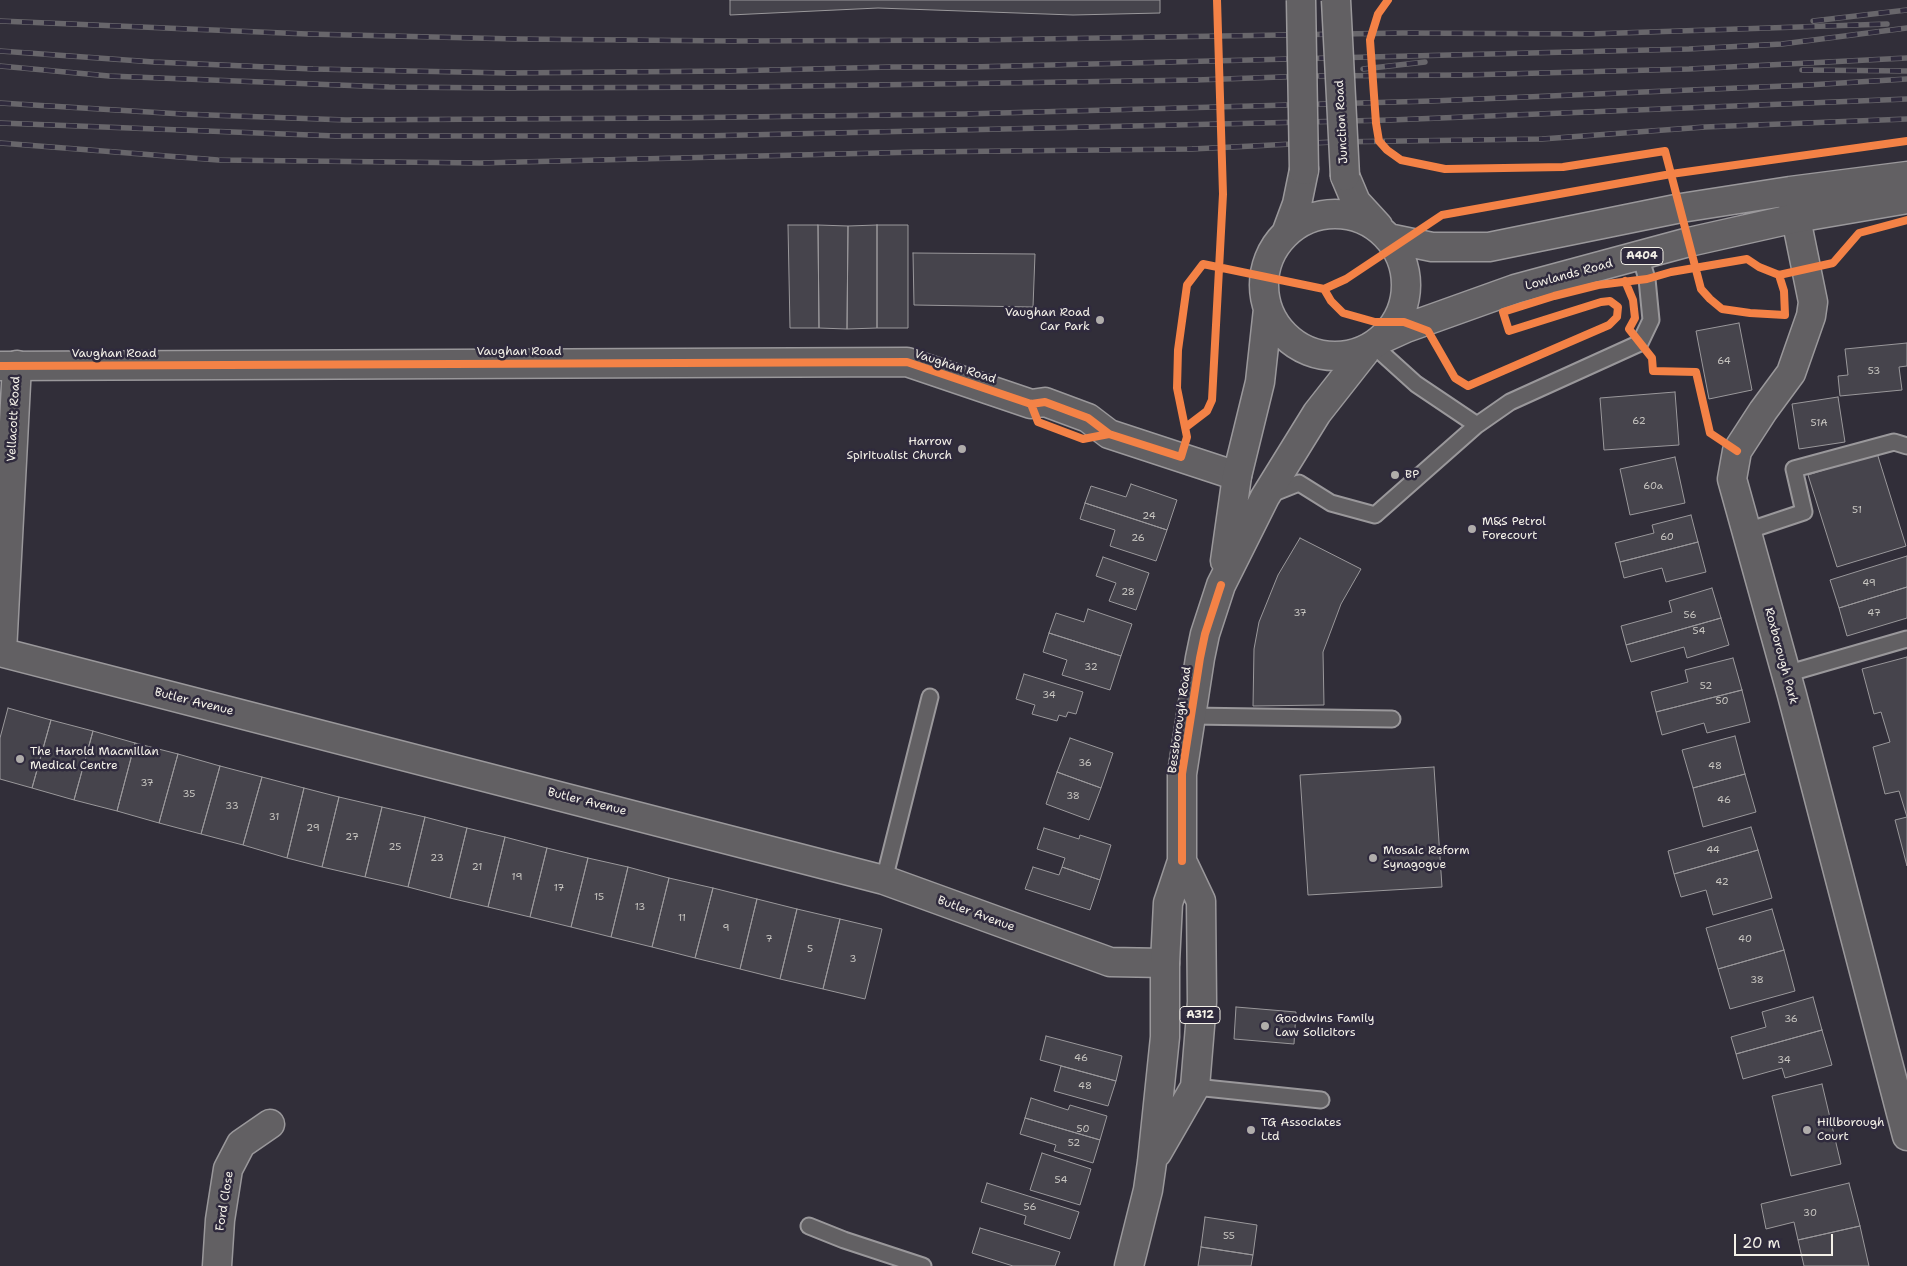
<!DOCTYPE html>
<style>
body{margin:0}
#map{position:relative;width:1907px;height:1266px;overflow:hidden;background:#312e39;font-family:"Shantell Sans",sans-serif}
canvas{display:block}
.scale{position:absolute;left:1734px;top:1234px;width:99px;height:22px;box-sizing:border-box;border:2px solid #f4f1e8;border-top:0;padding-left:6px;font-size:15px;line-height:18px;white-space:nowrap;color:#f4f1e8;-webkit-text-stroke:4px #2f2a3d;paint-order:stroke}
</style>
<div id="map">
<canvas width="1907" height="1266"></canvas>
<div class="scale">20 m</div>
</div>
<script>
const ctx = document.querySelector('canvas').getContext('2d');
ctx.lineJoin = 'round';
function fillPath(path, color) {
  ctx.fillStyle = color;
  ctx.fill(path, 'evenodd');
}
function poly(rows) {
  const path = new Path2D();
  for (const r of rows) {
    if (r.length === 3) {
      path.moveTo(r[0] + r[2], r[1]);
      path.arc(r[0], r[1], r[2], 0, 2 * Math.PI);
      continue;
    }
    path.moveTo(r[0], r[1]);
    for (let i = 2; i < r.length; i += 2) path.lineTo(r[i], r[i + 1]);
  }
  return path;
}
function stroke(path, color, width, dash) {
  ctx.strokeStyle = color;
  ctx.lineWidth = width;
  ctx.lineCap = dash ? 'butt' : 'round';
  ctx.setLineDash(dash || []);
  ctx.stroke(path);
}
function label(font, color, halo, rows, align = 'center') {
  ctx.font = font + ' "Shantell Sans",sans-serif';
  ctx.lineWidth = 5;
  ctx.setLineDash([]);
  ctx.textBaseline = 'middle';
  ctx.strokeStyle = halo;
  ctx.fillStyle = color;
  for (const [text, x, y, turn = 0] of rows) {
    ctx.save();
    ctx.translate(x, y);
    ctx.rotate((+turn || 0) * Math.PI / 180);
    ctx.textAlign = isNaN(turn) ? turn : align;
    if (halo) ctx.strokeText(text, 0, 0);
    ctx.fillText(text, 0, 0);
    ctx.restore();
  }
}
const building = poly([
 [730,0,1160,0,1160,13,1073,15,878,8,730,15,730,0],
 [788,225,818,225,819,328,790,328,788,225],
 [818,225,848,226,847,329,819,328,818,225],
 [877,225,908,225,908,328,877,328,877,225],
 [877,225,877,328,847,329,848,226,877,225],
 [913,253,1035,254,1033,307,914,305,913,253],
 [1739,323,1752,390,1709,399,1696,331,1739,323],
 [1907,343,1907,366,1899,367,1902,390,1840,396,1838,376,1848,375,1845,349,1907,343],
 [1675,392,1679,445,1604,450,1600,398,1675,392],
 [1838,397,1845,442,1799,449,1792,404,1838,397],
 [1877,453,1906,546,1837,567,1808,475,1877,453],
 [1675,457,1685,503,1630,515,1620,469,1675,457],
 [1131,484,1177,500,1167,530,1085,503,1091,486,1126,497,1131,484],
 [1085,503,1167,530,1156,561,1110,546,1115,530,1080,519,1085,503],
 [1691,515,1698,542,1620,562,1615,543,1654,533,1652,525,1691,515],
 [1300,538,1361,569,1341,604,1323,652,1324,705,1253,706,1254,649,1259,622,1278,575,1300,538],
 [1698,542,1706,572,1666,582,1662,568,1624,578,1620,562,1698,542],
 [1907,556,1907,587,1839,608,1830,580,1907,556],
 [1103,557,1149,573,1136,610,1109,601,1116,583,1096,576,1103,557],
 [1907,587,1907,618,1847,636,1839,608,1907,587],
 [1712,588,1721,618,1626,645,1621,626,1672,612,1669,601,1712,588],
 [1088,609,1132,624,1121,656,1049,633,1056,613,1084,622,1088,609],
 [1721,618,1729,645,1687,658,1684,647,1631,662,1626,645,1721,618],
 [1049,633,1121,656,1110,690,1062,675,1067,660,1043,652,1049,633],
 [1907,657,1907,866,1895,820,1907,817,1899,791,1885,794,1873,747,1890,742,1881,712,1874,714,1862,669,1907,657],
 [1733,658,1742,690,1656,712,1651,692,1688,682,1685,670,1733,658],
 [1024,674,1083,692,1076,714,1068,712,1066,717,1059,715,1057,721,1032,714,1035,705,1016,699,1024,674],
 [1742,690,1750,722,1707,733,1704,723,1662,735,1656,712,1742,690],
 [8,708,51,720,32,788,0,779,0,738,8,708],
 [51,720,93,731,74,800,32,788,51,720],
 [93,731,135,743,117,811,74,800,93,731],
 [1735,736,1745,774,1693,788,1682,750,1735,736],
 [1070,738,1113,753,1101,788,1057,772,1070,738],
 [135,743,178,754,159,823,117,811,135,743],
 [178,754,220,766,201,834,159,823,178,754],
 [220,766,262,777,243,845,201,834,220,766],
 [1434,767,1442,887,1308,895,1300,775,1434,767],
 [1057,772,1101,788,1089,820,1046,804,1057,772],
 [1745,774,1756,812,1703,827,1693,788,1745,774],
 [262,777,304,788,287,858,243,845,262,777],
 [304,788,339,797,322,867,287,858,304,788],
 [339,797,382,807,365,877,322,867,339,797],
 [382,807,425,817,408,887,365,877,382,807],
 [425,817,467,828,450,898,408,887,425,817],
 [1751,827,1758,850,1674,874,1668,851,1751,827],
 [467,828,505,837,488,907,450,898,467,828],
 [1044,828,1079,839,1080,835,1111,845,1100,880,1062,867,1065,858,1037,849,1044,828],
 [505,837,547,848,530,917,488,907,505,837],
 [547,848,588,858,571,927,530,917,547,848],
 [1758,850,1772,898,1713,915,1706,890,1681,897,1674,874,1758,850],
 [588,858,628,867,611,937,571,927,588,858],
 [628,867,669,878,652,947,611,937,628,867],
 [1033,867,1059,875,1062,867,1100,880,1090,910,1025,889,1033,867],
 [669,878,713,888,695,958,652,947,669,878],
 [713,888,757,899,740,969,695,958,713,888],
 [757,899,797,909,780,979,740,969,757,899],
 [797,909,840,919,823,989,780,979,797,909],
 [1772,909,1784,950,1718,969,1706,928,1772,909],
 [840,919,882,929,865,999,823,989,840,919],
 [1784,950,1795,991,1730,1009,1718,969,1784,950],
 [1813,997,1822,1030,1736,1054,1731,1037,1766,1027,1762,1012,1813,997],
 [1236,1007,1296,1012,1294,1044,1234,1039,1236,1007],
 [1822,1030,1832,1065,1785,1078,1782,1068,1743,1079,1736,1054,1822,1030],
 [1046,1036,1122,1056,1116,1081,1040,1060,1046,1036],
 [1061,1066,1116,1081,1108,1106,1054,1091,1061,1066],
 [1822,1084,1841,1164,1791,1176,1772,1096,1822,1084],
 [1031,1098,1068,1110,1070,1105,1107,1116,1100,1140,1025,1118,1031,1098],
 [1025,1118,1100,1140,1093,1163,1054,1151,1056,1145,1020,1134,1025,1118],
 [1042,1153,1091,1169,1080,1205,1030,1190,1042,1153],
 [987,1183,1079,1212,1070,1239,1024,1224,1026,1216,981,1202,987,1183],
 [1849,1183,1860,1226,1798,1240,1794,1222,1766,1229,1761,1204,1849,1183],
 [1205,1217,1257,1225,1253,1255,1201,1247,1205,1217],
 [1860,1226,1869,1266,1804,1266,1798,1240,1860,1226],
 [980,1228,1060,1252,1055,1266,1013,1266,972,1253,980,1228],
 [1201,1247,1253,1255,1251,1266,1198,1266,1201,1247]
]);
fillPath(building, '#46444c');
stroke(building, '#9a989b', 1);
const lane = poly([
 [1374,346,1416,384,1477,425],
 [1269,495,1299,483,1331,503,1375,515,1477,425,1510,402,1640,343,1651,320,1647,279,1640,256],
 [1747,531,1804,512,1794,469,1894,442,1907,446],
 [1786,674,1907,639],
 [1191,716,1392,719],
 [884,880,930,697],
 [1195,1087,1321,1100],
 [809,1226,844,1240,923,1266]
]);
const street = poly([
 [1791,194,1813,302,1811,316,1791,373,1763,411,1737,451,1732,479,1792,695,1907,1136],
 [0,652,884,880,1110,962,1165,963],
 [2,652,17,365],
 [217,1266,220,1220,228,1169,241,1144,270,1124]
]);
const secondary = poly([
 [0,366,907,362,1031,404,1045,402,1088,418,1109,434,1237,476]
]);
const primary = poly([
 [1345,176,1356,202,1378,226],
 [1335,285,71],
 [1287,231,1297,204,1304,170],
 [1388,238,1432,247,1489,247,1681,208,1790,191,1907,176],
 [1384,338,1406,328,1515,289,1689,242,1796,218,1907,199],
 [1225,561,1237,476,1260,382,1268,309],
 [1157,1153,1195,1087,1202,1002,1201,901,1182,861],
 [1129,1266,1148,1190,1152,1162,1165,1037,1165,963,1168,903,1182,861,1182,774,1200,658,1205,634,1221,585,1265,497,1317,413,1365,352]
]);
stroke(lane, '#9a989b', 19);
stroke(street, '#9a989b', 31);
stroke(secondary, '#9a989b', 31);
stroke(primary, '#9a989b', 31);
stroke(lane, '#626063', 15);
stroke(street, '#626063', 28);
stroke(secondary, '#626063', 28);
stroke(primary, '#626063', 28);
const rail = poly([
 [0,21,307,34,517,39,734,41,981,40,1403,33,1590,34,1887,24],
 [1813,21,1907,10],
 [0,51,154,62,313,69,506,73,729,71,891,67,971,67,1689,49,1782,44,1907,28],
 [0,66,109,76,389,87,505,88,742,87,1196,80,1309,76,1467,75,1689,69,1907,58],
 [1363,69,1425,62],
 [1802,70,1907,71],
 [0,103,182,114,346,120,668,118,964,114,1432,101,1808,85,1907,79],
 [0,123,336,136,702,136,1391,120,1907,99],
 [0,143,218,160,480,163,918,152,1192,149,1333,142,1542,139,1705,127,1907,119]
]);
stroke(rail, '#68666b', 5.5);
stroke(rail, '#2f2a3d', 4, [11]);
const primaryBridge = poly([
 [1301,0,1304,170],
 [1336,0,1345,176]
]);
stroke(primaryBridge, '#9a989b', 31, []);
stroke(primaryBridge, '#626063', 28);
stroke(poly([
 [1388,0,1378,14,1370,40,1376,123,1379,141,1387,150,1401,160,1445,169,1563,167,1665,151,1701,289,1710,299,1722,309,1750,313,1785,315,1784,291,1779,275],
 [1625,281,1633,300,1635,318,1629,329,1652,358,1653,371,1696,372,1710,433,1737,451],
 [1324,289,1331,301,1343,313,1375,322,1404,322,1428,331,1455,378,1468,386,1609,325,1617,317,1618,307,1610,301,1601,302,1509,331,1503,312,1554,296,1598,285,1647,279,1671,272,1747,259,1759,267,1779,275,1833,263,1859,233,1907,220],
 [0,366,907,362,1031,404,1045,402,1088,418,1109,434,1181,457,1187,437,1177,388,1178,350,1187,285,1203,264,1324,289,1346,279,1442,215,1671,174,1907,141],
 [1031,404,1038,422,1083,439,1109,434],
 [1186,427,1207,411,1212,400,1223,194,1217,0],
 [1182,861,1182,774,1200,658,1205,634,1221,585]
]), '#f48246', 8);
for (const [x, y, r, color] of [
 [1100,320,5,"#b0adab"],
 [962,449,5,"#b0adab"],
 [1395,475,5,"#b0adab"],
 [1472,529,5,"#b0adab"],
 [20,759,5,"#b0adab"],
 [1373,858,5,"#b0adab"],
 [1265,1026,5,"#b0adab"],
 [1251,1130,5,"#b0adab"],
 [1807,1130,5,"#b0adab"]
]) {
  const dot = new Path2D();
  dot.arc(x, y, r, 0, 2 * Math.PI);
  ctx.fillStyle = color;
  ctx.fill(dot);
  stroke(dot, '#2f2a3d', 2);
}
label('10px', '#c8c6c1', null, [
 ["64",1724,361],
 ["53",1874,371],
 ["62",1639,421],
 ["51A",1819,423],
 ["60a",1653,486],
 ["51",1857,510],
 ["24",1149,516],
 ["60",1667,537],
 ["26",1138,538],
 ["49",1869,583],
 ["28",1128,592],
 ["37",1300,613],
 ["47",1874,613],
 ["56",1690,615],
 ["54",1699,631],
 ["32",1091,667],
 ["52",1706,686],
 ["34",1049,695],
 ["50",1722,701],
 ["36",1085,763],
 ["48",1715,766],
 ["37",147,783],
 ["35",189,794],
 ["38",1073,796],
 ["46",1724,800],
 ["33",232,806],
 ["31",274,817],
 ["29",313,828],
 ["27",352,837],
 ["25",395,847],
 ["44",1713,850],
 ["23",437,858],
 ["21",477,867],
 ["19",517,877],
 ["42",1722,882],
 ["17",559,888],
 ["15",599,897],
 ["13",640,907],
 ["11",682,918],
 ["9",726,928],
 ["7",769,939],
 ["40",1745,939],
 ["5",810,949],
 ["3",853,959],
 ["38",1757,980],
 ["36",1791,1019],
 ["46",1081,1058],
 ["34",1784,1060],
 ["48",1085,1086],
 ["50",1083,1129],
 ["52",1074,1143],
 ["54",1061,1180],
 ["56",1030,1207],
 ["30",1810,1213],
 ["55",1229,1236]
]);
for (const [x, y, w] of [
 [1642,256,42],
 [1200,1015,40]
]) {
  const box = new Path2D();
  box.roundRect(x - w / 2, y - 8.5, w, 17, 4);
  ctx.fillStyle = '#2f2a3d';
  ctx.fill(box);
  stroke(box, '#f4f1e8', 1);
}
label('bold 11px', '#f4f1e8', null, [
 ["A404",1642,256],
 ["A312",1200,1015]
]);
label('12px', '#f4f1e8', '#2f2a3d', [
 ["Junction Road",1342,122,-93],
 ["Lowlands Road",1569,275,-15],
 ["Vaughan Road",519,352],
 ["Vaughan Road",114,354],
 ["Vaughan Road",955,367,18],
 ["Vellacott Road",14,419,-87],
 ["Roxborough Park",1781,656,75],
 ["Butler Avenue",194,702,14],
 ["Bessborough Road",1180,720,-82],
 ["Butler Avenue",587,802,14],
 ["Butler Avenue",976,914,20],
 ["Ford Close",225,1201,-81]
]);
label('12px', '#f4f1e8', '#2f2a3d', [
 ["Vaughan Road",1090,313,"right"],
 ["Car Park",1090,327,"right"],
 ["Harrow",952,442,"right"],
 ["Spiritualist Church",952,456,"right"],
 ["BP",1405,475],
 ["M&S Petrol",1482,522],
 ["Forecourt",1482,536],
 ["The Harold Macmillan",30,752],
 ["Medical Centre",30,766],
 ["Mosaic Reform",1383,851],
 ["Synagogue",1383,865],
 ["Goodwins Family",1275,1019],
 ["Law Solicitors",1275,1033],
 ["TG Associates",1261,1123],
 ["Ltd",1261,1137],
 ["Hillborough",1817,1123],
 ["Court",1817,1137]
], 'left');
</script>
